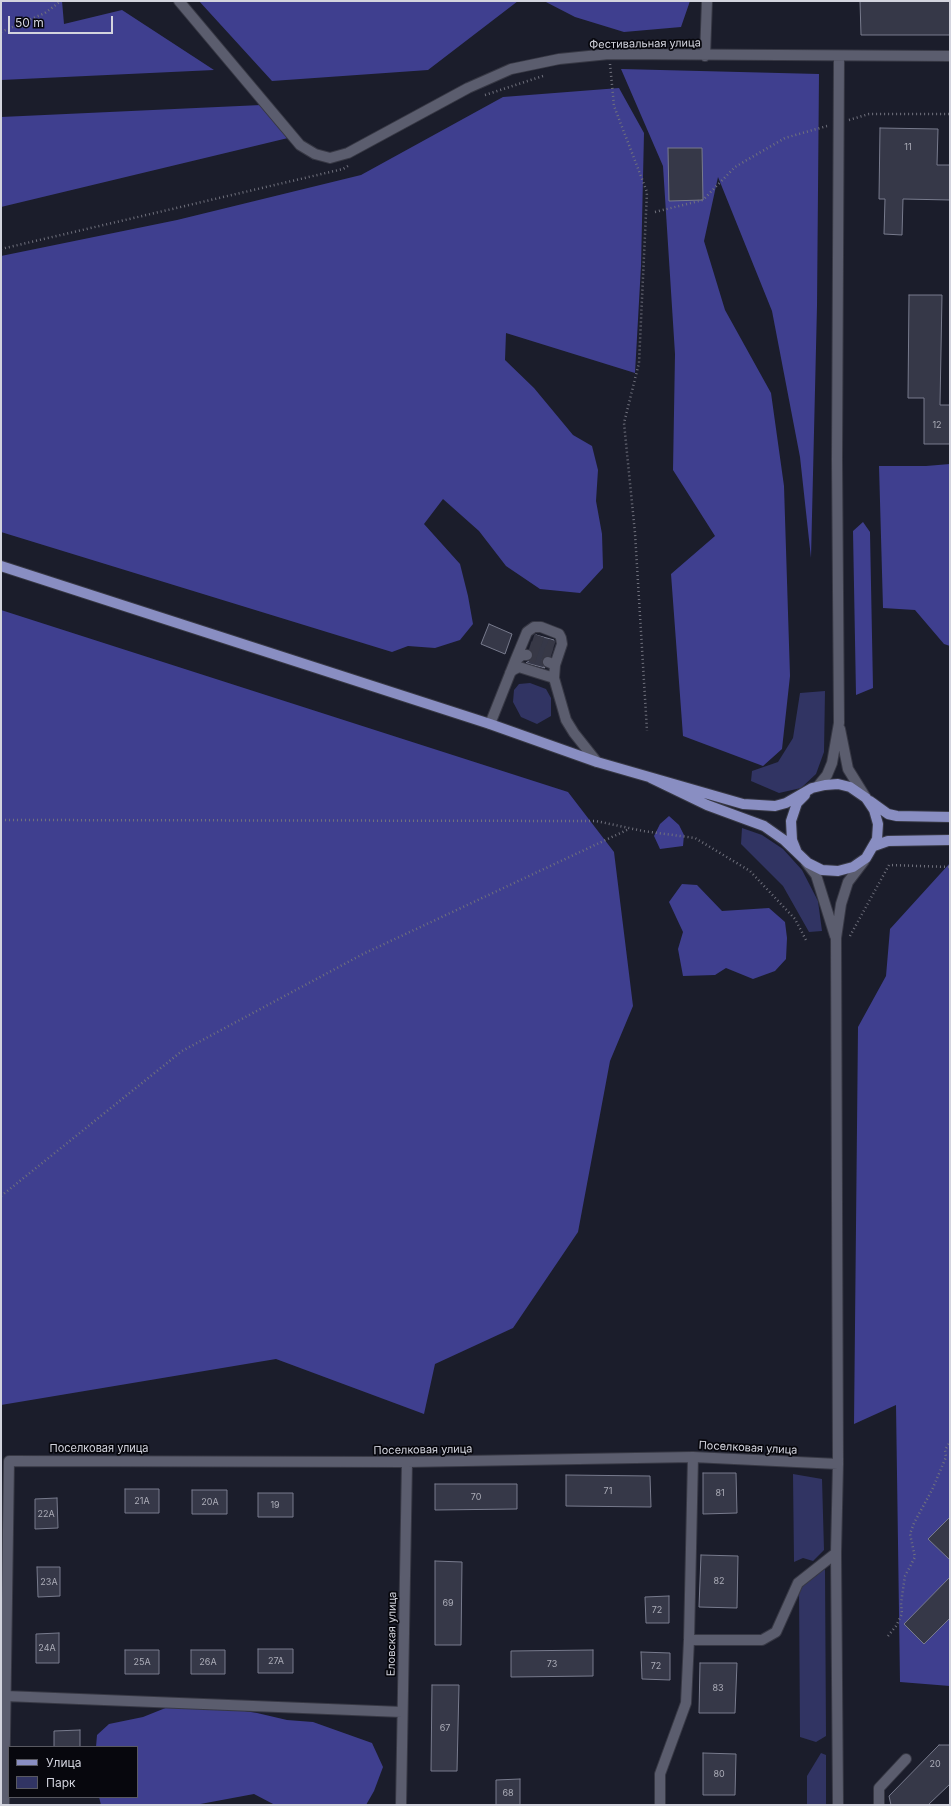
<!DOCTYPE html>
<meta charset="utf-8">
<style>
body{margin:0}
#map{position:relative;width:951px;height:1806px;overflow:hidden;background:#1b1d2b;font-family:Inter,sans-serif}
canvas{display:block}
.frame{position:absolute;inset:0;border:2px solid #d3d4de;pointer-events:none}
.legend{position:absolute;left:8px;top:1746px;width:130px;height:52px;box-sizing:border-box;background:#07070d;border:1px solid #595961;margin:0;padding:5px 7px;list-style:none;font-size:12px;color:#d3d4de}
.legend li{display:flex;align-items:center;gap:8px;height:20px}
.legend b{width:20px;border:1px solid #595961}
.scale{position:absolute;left:8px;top:16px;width:105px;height:18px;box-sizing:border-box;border:2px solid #d3d4de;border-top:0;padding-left:5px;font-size:12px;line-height:14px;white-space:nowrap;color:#d3d4de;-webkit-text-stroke:3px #07070d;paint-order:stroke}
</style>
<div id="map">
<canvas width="951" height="1806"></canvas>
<div class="frame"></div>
<ul class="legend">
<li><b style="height:5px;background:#898ec2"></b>Улица</li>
<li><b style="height:11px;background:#313463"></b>Парк</li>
</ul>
<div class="scale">50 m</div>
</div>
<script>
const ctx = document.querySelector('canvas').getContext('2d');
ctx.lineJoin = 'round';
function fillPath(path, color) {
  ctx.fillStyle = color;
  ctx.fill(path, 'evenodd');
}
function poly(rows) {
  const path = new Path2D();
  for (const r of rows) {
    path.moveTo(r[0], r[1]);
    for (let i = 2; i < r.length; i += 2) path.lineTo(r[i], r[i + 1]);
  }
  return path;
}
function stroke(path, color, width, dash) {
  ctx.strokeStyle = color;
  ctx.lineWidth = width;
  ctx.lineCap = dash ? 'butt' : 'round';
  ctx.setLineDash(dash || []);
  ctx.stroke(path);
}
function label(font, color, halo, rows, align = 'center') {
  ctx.font = font + ' Inter,sans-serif';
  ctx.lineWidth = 3.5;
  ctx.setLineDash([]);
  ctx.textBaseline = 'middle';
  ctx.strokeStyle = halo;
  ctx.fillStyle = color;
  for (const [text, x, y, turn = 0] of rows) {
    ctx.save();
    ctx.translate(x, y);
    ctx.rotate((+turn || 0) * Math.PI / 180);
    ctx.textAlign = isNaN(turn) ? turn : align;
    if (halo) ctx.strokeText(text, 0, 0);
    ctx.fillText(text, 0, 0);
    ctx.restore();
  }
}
fillPath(poly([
 [530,683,546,689,551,698,551,716,537,724,521,717,513,702,514,690,519,684],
 [825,691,824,752,816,774,801,788,779,793,751,781,752,771,778,762,793,738,800,693],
 [742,828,762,835,783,849,802,870,818,901,822,931,809,932,783,886,741,844],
 [793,1474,822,1479,824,1550,813,1561,803,1558,794,1562],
 [825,1569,826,1736,816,1742,800,1737,799,1587],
 [821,1753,826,1755,826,1805,807,1805,807,1776]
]), '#313463');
fillPath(poly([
 [1,1,62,1,64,24,122,10,214,70,1,80],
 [199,1,518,1,428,70,272,81],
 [544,1,690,1,681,27,624,32,575,17],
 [621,69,819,74,817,306,811,558,800,457,772,311,718,177,704,241,725,310,771,393,784,486,790,676,782,749,763,766,683,736,671,574,715,536,673,470,675,354,663,166],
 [619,88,644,133,641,266,635,373,506,333,505,360,534,388,573,435,592,446,598,470,596,501,602,534,603,568,580,593,540,589,506,566,479,531,443,499,424,524,460,564,468,596,473,624,460,640,435,648,408,646,392,652,1,532,1,256,177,220,361,175,503,97],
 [261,105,288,138,1,207,1,117],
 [950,464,950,646,944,644,915,610,883,608,879,466,926,466],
 [863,522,870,532,873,688,856,695,853,531],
 [1,610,568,792,614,852,633,1006,610,1061,578,1232,513,1328,435,1364,424,1414,276,1359,1,1405],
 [669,816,679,825,684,835,683,846,660,849,654,836,660,824],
 [950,863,950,1686,900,1682,896,1405,854,1424,858,1027,886,976,890,929],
 [682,884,697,885,722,911,769,908,785,922,787,938,786,959,775,971,753,979,726,968,715,975,683,976,678,949,683,932,669,902],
 [183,1701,257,1713,287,1720,313,1722,372,1743,383,1767,374,1791,366,1805,275,1805,254,1794,195,1805,101,1805,99,1797,137,1797,137,1747,96,1747,97,1735,109,1724,143,1717]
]), '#3f3f8f');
const building = poly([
 [860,1,950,1,950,35,861,35,860,1],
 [880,128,938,129,937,165,950,165,950,200,903,199,902,235,884,234,885,199,879,199,880,128],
 [668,148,702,148,703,200,669,201,668,148],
 [909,295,942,295,940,405,950,405,950,444,924,444,924,398,908,398,909,295],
 [489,624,512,634,505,654,481,644,489,624],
 [536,635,554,640,549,656,544,657,542,660,542,663,545,668,526,663,533,658,533,655,531,650,536,635],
 [703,1473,736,1473,737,1513,703,1514,703,1473],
 [566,1475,650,1476,651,1507,566,1506,566,1475],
 [435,1484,517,1484,517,1509,435,1510,435,1484],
 [125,1489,159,1489,159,1513,125,1513,125,1489],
 [192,1490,227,1490,227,1514,192,1514,192,1490],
 [258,1493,293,1493,293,1517,258,1517,258,1493],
 [57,1498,58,1528,35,1529,35,1499,57,1498],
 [950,1517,950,1560,928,1539,950,1517],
 [701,1555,738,1556,737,1608,699,1607,701,1555],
 [435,1561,462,1562,461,1645,435,1645,435,1561],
 [37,1567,60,1567,60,1596,38,1597,37,1567],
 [950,1577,950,1618,924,1644,904,1624,950,1577],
 [669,1596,669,1623,646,1623,645,1597,669,1596],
 [59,1633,59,1663,36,1663,36,1634,59,1633],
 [258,1649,293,1649,293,1673,258,1673,258,1649],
 [125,1650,159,1650,159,1674,125,1674,125,1650],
 [191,1650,225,1650,225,1674,191,1674,191,1650],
 [593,1650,593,1676,511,1677,511,1651,593,1650],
 [641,1652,670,1653,670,1680,642,1679,641,1652],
 [700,1663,737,1663,735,1713,699,1713,700,1663],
 [432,1685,459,1685,457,1771,431,1771,432,1685],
 [80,1730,80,1747,54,1747,54,1731,80,1730],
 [939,1745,950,1745,950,1784,928,1805,891,1805,889,1796,939,1745],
 [703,1753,736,1754,735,1795,703,1795,703,1753],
 [520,1779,520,1805,496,1805,496,1780,520,1779]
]);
fillPath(building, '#363848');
stroke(building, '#787b8d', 1);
stroke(poly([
 [533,639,554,646],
 [530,646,552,653],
 [527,655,548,662]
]), '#373846', 10, [10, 5]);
const minor = poly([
 [179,1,300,145,315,154,330,158,348,153,468,88,511,69,559,59,609,54,950,56],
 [705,56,707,1],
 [515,661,527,632,534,627,541,627,559,634,561,638,562,644,555,665],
 [548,662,555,665,554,678,566,720,574,733,597,762],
 [510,673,513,670,519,667,554,678],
 [490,724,515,661,522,655,527,655],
 [840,729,848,769,866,798],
 [818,786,827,775,832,763,839,723,837,459,839,56],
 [806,862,816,875,835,936],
 [689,1640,762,1640,776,1632,798,1583,836,1553],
 [5,1696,402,1712],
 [4,1805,9,1461,407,1462,693,1457,838,1464],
 [401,1805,407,1462],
 [660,1805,660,1774,686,1703,689,1640,693,1457],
 [838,1805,836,1553,838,1464,836,938,841,904,848,882,864,861],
 [879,1805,879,1788,906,1759]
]);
const major = poly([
 [1,566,490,724,597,762,743,804,775,806,786,803,812,788,825,785,838,784,850,787,866,798,874,810,878,824,877,839,866,858,853,867,838,871,822,870,808,863,784,840,764,826,707,805,651,778],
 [870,801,888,814,897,816,950,817],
 [874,846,888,841,950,840],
 [796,850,792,840,791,821,797,803,805,795]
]);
stroke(minor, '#373844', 12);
stroke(major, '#373844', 12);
stroke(poly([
 [1,32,45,13,61,1],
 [610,64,614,106,647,192,639,363,624,423,635,533,647,731],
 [485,95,543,76],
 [849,120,869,114,950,114],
 [655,212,703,200,735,167,785,138,827,126],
 [1,249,343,169,348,166],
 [1,820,596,821,643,831,695,838,750,871,795,919,806,940],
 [850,936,889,865,950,867],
 [1,1196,182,1051,363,954,629,829],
 [888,1636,896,1626,902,1614,901,1603,905,1576,915,1557,910,1534,914,1523,932,1490,946,1457,945,1450,950,1442]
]), '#70717d', 2.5, [1, 3]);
stroke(minor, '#5b5d6e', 10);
stroke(major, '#898ec2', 10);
label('9px', '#acadb8', null, [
 ["11",908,147],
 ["12",937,425],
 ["71",608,1491],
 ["81",720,1493],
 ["70",476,1497],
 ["21А",142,1501],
 ["20А",210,1502],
 ["19",275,1505],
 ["22А",46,1514],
 ["82",719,1581],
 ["23А",49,1582],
 ["69",448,1603],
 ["72",657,1610],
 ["24А",47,1648],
 ["27А",276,1661],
 ["25А",142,1662],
 ["26А",208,1662],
 ["73",552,1664],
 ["72",656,1666],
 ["83",718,1688],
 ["67",445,1728],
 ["20",935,1764],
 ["80",719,1774],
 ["68",508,1793]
]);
label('11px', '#d3d4de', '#07070d', [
 ["Фестивальная улица",645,44,-1],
 ["Поселковая улица",748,1448,3],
 ["Поселковая улица",99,1449],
 ["Поселковая улица",423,1450,-1],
 ["Еловская улица",392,1634,-89]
]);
</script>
